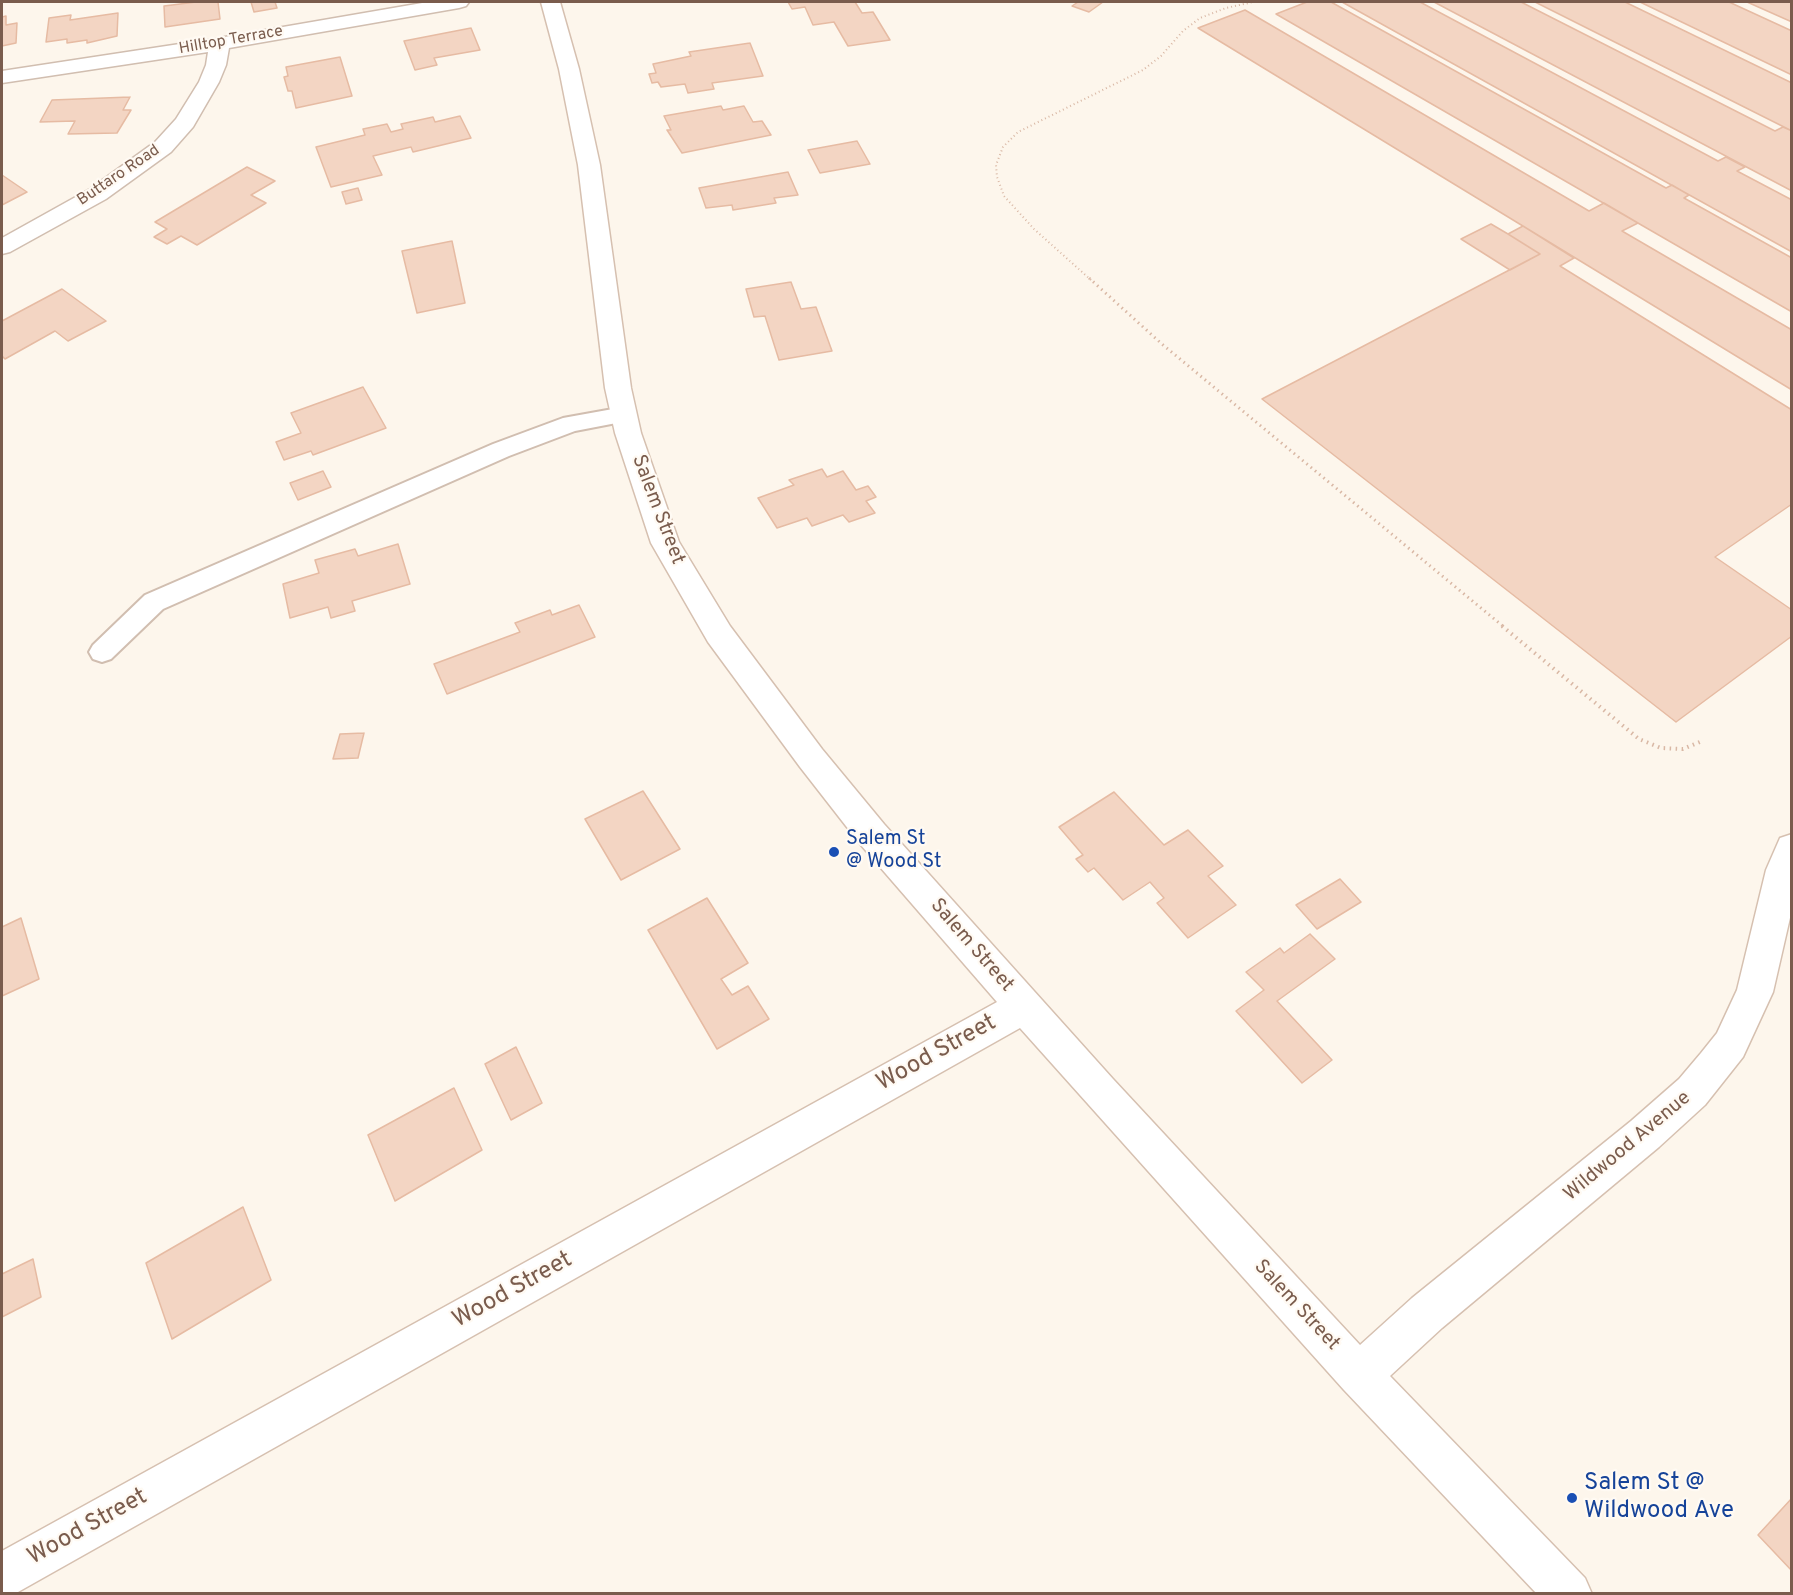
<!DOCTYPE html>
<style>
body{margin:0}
#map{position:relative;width:1793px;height:1595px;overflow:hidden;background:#fdf6ec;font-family:Overpass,sans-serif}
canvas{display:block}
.frame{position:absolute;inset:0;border:3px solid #7a5c4d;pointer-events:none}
</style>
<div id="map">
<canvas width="1793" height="1595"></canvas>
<div class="frame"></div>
</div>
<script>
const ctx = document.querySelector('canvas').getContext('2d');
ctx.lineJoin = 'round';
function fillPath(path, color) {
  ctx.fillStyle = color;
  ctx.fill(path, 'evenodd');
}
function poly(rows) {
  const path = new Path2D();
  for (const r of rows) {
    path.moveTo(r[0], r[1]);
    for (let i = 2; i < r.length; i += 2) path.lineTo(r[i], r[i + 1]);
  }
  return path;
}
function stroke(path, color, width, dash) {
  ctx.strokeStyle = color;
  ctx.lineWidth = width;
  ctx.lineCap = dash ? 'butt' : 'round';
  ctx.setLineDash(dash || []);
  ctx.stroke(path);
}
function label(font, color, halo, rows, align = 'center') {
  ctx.font = font + ' Overpass,sans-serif';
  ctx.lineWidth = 4.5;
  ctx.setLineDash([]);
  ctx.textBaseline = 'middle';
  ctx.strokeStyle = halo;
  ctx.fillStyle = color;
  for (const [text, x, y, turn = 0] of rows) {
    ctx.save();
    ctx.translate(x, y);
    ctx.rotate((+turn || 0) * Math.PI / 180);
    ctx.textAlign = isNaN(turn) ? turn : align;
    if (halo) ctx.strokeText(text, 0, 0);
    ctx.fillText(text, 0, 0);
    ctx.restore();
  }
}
const building = poly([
 [196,2,218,2,220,19,165,27,164,6,196,2],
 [251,2,275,2,277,8,254,12,251,2],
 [788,2,855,2,862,13,873,12,890,40,848,46,834,22,813,25,805,7,792,9,788,2],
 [1078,2,1103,2,1089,12,1072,6,1078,2],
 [1307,2,1331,2,1666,188,1672,185,1689,195,1684,198,1792,258,1792,312,1276,14,1307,2],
 [1342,2,1420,2,1718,161,1726,157,1745,167,1737,171,1792,200,1792,252,1342,2],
 [1434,2,1521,2,1775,131,1783,127,1792,131,1792,191,1434,2],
 [1535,2,1625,2,1792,83,1792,131,1535,2],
 [1640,2,1729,2,1792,31,1792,75,1640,2],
 [1747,2,1792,2,1792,22,1747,2],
 [1245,10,1589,211,1604,203,1638,223,1622,231,1792,330,1792,390,1198,28,1245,10],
 [118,13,117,36,87,43,87,40,67,43,67,39,46,42,49,18,71,15,70,20,118,13],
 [6,16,6,25,17,23,16,43,2,46,2,17,6,16],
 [471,28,480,50,434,58,437,65,415,70,404,41,471,28],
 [750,43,763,76,712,83,714,89,688,93,685,84,661,87,658,82,652,83,649,74,656,73,653,64,691,56,689,52,750,43],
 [340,57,352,96,296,108,292,91,288,91,284,77,288,76,286,67,340,57],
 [130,97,123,110,131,110,117,133,68,134,75,121,40,122,52,100,130,97],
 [721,106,723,110,744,106,753,122,762,121,771,135,682,153,667,130,671,130,664,116,721,106],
 [460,116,471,138,413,152,411,147,373,156,382,175,331,187,316,147,365,135,363,129,387,124,391,132,403,129,401,124,433,117,435,122,460,116],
 [857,141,870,164,820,173,808,150,857,141],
 [247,167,275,181,251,195,266,203,197,245,181,236,167,244,154,237,167,229,155,222,247,167],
 [788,172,798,195,774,198,776,203,733,210,732,205,706,208,699,188,788,172],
 [2,175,27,192,2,205,2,175],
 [358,188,362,200,346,204,342,192,358,188],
 [1491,224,1508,234,1540,254,1510,270,1461,239,1491,224],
 [1523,226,1574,258,1560,266,1792,410,1792,504,1715,557,1792,610,1792,636,1676,722,1262,399,1540,254,1508,234,1523,226],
 [452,241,465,303,417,313,402,251,452,241],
 [791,282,801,309,816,307,832,351,779,360,765,316,754,317,746,289,791,282],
 [62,289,106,321,68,341,55,331,5,359,2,356,2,321,62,289],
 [363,387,386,428,313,455,311,451,284,460,276,442,301,433,291,413,363,387],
 [822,469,827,477,843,471,856,490,868,486,876,497,866,501,875,513,849,522,843,515,812,526,807,518,777,528,758,498,794,485,789,480,822,469],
 [323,471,331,487,298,500,290,483,323,471],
 [398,544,410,584,352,601,355,611,331,618,328,607,290,618,283,584,319,573,315,560,355,549,358,556,398,544],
 [579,605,595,637,447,694,434,664,520,632,515,623,550,610,552,615,579,605],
 [364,733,358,758,333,759,340,734,364,733],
 [643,791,680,849,621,880,585,819,643,791],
 [1114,792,1164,845,1188,830,1223,866,1208,876,1236,905,1188,938,1157,903,1164,898,1150,882,1123,900,1094,868,1088,872,1076,859,1083,855,1059,827,1114,792],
 [1340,879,1361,902,1317,929,1296,905,1340,879],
 [707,898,748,963,721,979,732,995,748,986,769,1019,717,1049,648,930,707,898],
 [21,918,39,979,2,996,2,927,21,918],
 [1310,934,1335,959,1277,1001,1332,1060,1302,1083,1236,1011,1264,990,1246,972,1280,948,1284,953,1310,934],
 [516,1047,542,1103,511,1120,485,1064,516,1047],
 [454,1088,482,1150,395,1201,368,1135,454,1088],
 [243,1207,271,1280,172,1339,146,1263,243,1207],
 [33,1259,41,1297,2,1317,2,1274,33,1259],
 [1792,1498,1792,1571,1758,1535,1792,1498]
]);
fillPath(building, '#f3d5c3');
stroke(building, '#e6bba3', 1.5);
const lane = poly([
 [624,407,632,410,635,415,632,420,575,431,509,456,163,609,111,659,102,662,93,659,89,652,93,645,145,595,493,444,563,418,624,407]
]);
const street = poly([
 [428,2,469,2,466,6,459,8,229,48,226,65,219,82,193,127,171,152,106,199,10,252,2,254,2,238,90,189,155,142,176,119,199,82,206,65,208,52,2,83,2,71,219,38,428,2]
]);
const secondary = poly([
 [541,2,560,2,579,69,600,165,631,388,641,433,679,542,730,626,822,749,884,824,1113,1079,1360,1345,1412,1298,1631,1121,1679,1079,1701,1053,1717,1033,1737,990,1766,870,1780,838,1792,834,1792,909,1773,992,1743,1057,1705,1105,1659,1147,1442,1328,1390,1376,1585,1578,1592,1594,1537,1594,1344,1390,1020,1028,18,1592,2,1594,2,1551,997,1002,860,844,800,767,708,642,651,543,615,433,605,388,578,165,559,69,541,2]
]);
stroke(lane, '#d1beb0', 4);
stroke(street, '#d1beb0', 3);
stroke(secondary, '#d6c0b0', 3);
stroke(poly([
 [1091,280,1034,229,1004,196,997,177,996,165,1003,147,1018,132,1143,70,1161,56,1183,31,1200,18,1226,8,1253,2]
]), '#d9b8a5', 2, [1, 3]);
stroke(poly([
 [1089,278,1163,345,1504,627]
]), '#d9b8a5', 3, [1.5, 4]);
stroke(poly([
 [1502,626,1639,739,1661,748,1683,749,1702,741]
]), '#d9b8a5', 4, [1.5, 4.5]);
fillPath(lane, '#fff');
fillPath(street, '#fff');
fillPath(secondary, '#fff');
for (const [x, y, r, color] of [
 [834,852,6,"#1a4fb4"],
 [1572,1498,6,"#1a4fb4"]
]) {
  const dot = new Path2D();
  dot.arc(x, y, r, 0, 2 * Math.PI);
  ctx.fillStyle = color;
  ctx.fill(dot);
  stroke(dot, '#fffaf3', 2);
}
label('16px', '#7a5c4d', '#fffaf3', [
 ["Hilltop Terrace",231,41,-10],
 ["Buttaro Road",119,176,-34]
]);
label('20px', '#7a5c4d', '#fffaf3', [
 ["Salem Street",657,510,69],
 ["Salem Street",971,946,49],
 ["Wildwood Avenue",1628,1147,-40],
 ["Salem Street",1296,1306,47]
]);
label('20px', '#164399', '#fffaf3', [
 ["Salem St",846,840],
 ["@ Wood St",846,863]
], 'left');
label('24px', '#7a5c4d', '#fffaf3', [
 ["Wood Street",937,1054,-29],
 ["Wood Street",513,1291,-29],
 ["Wood Street",88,1528,-29]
]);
label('24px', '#164399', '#fffaf3', [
 ["Salem St @",1584,1484],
 ["Wildwood Ave",1584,1512]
], 'left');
</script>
